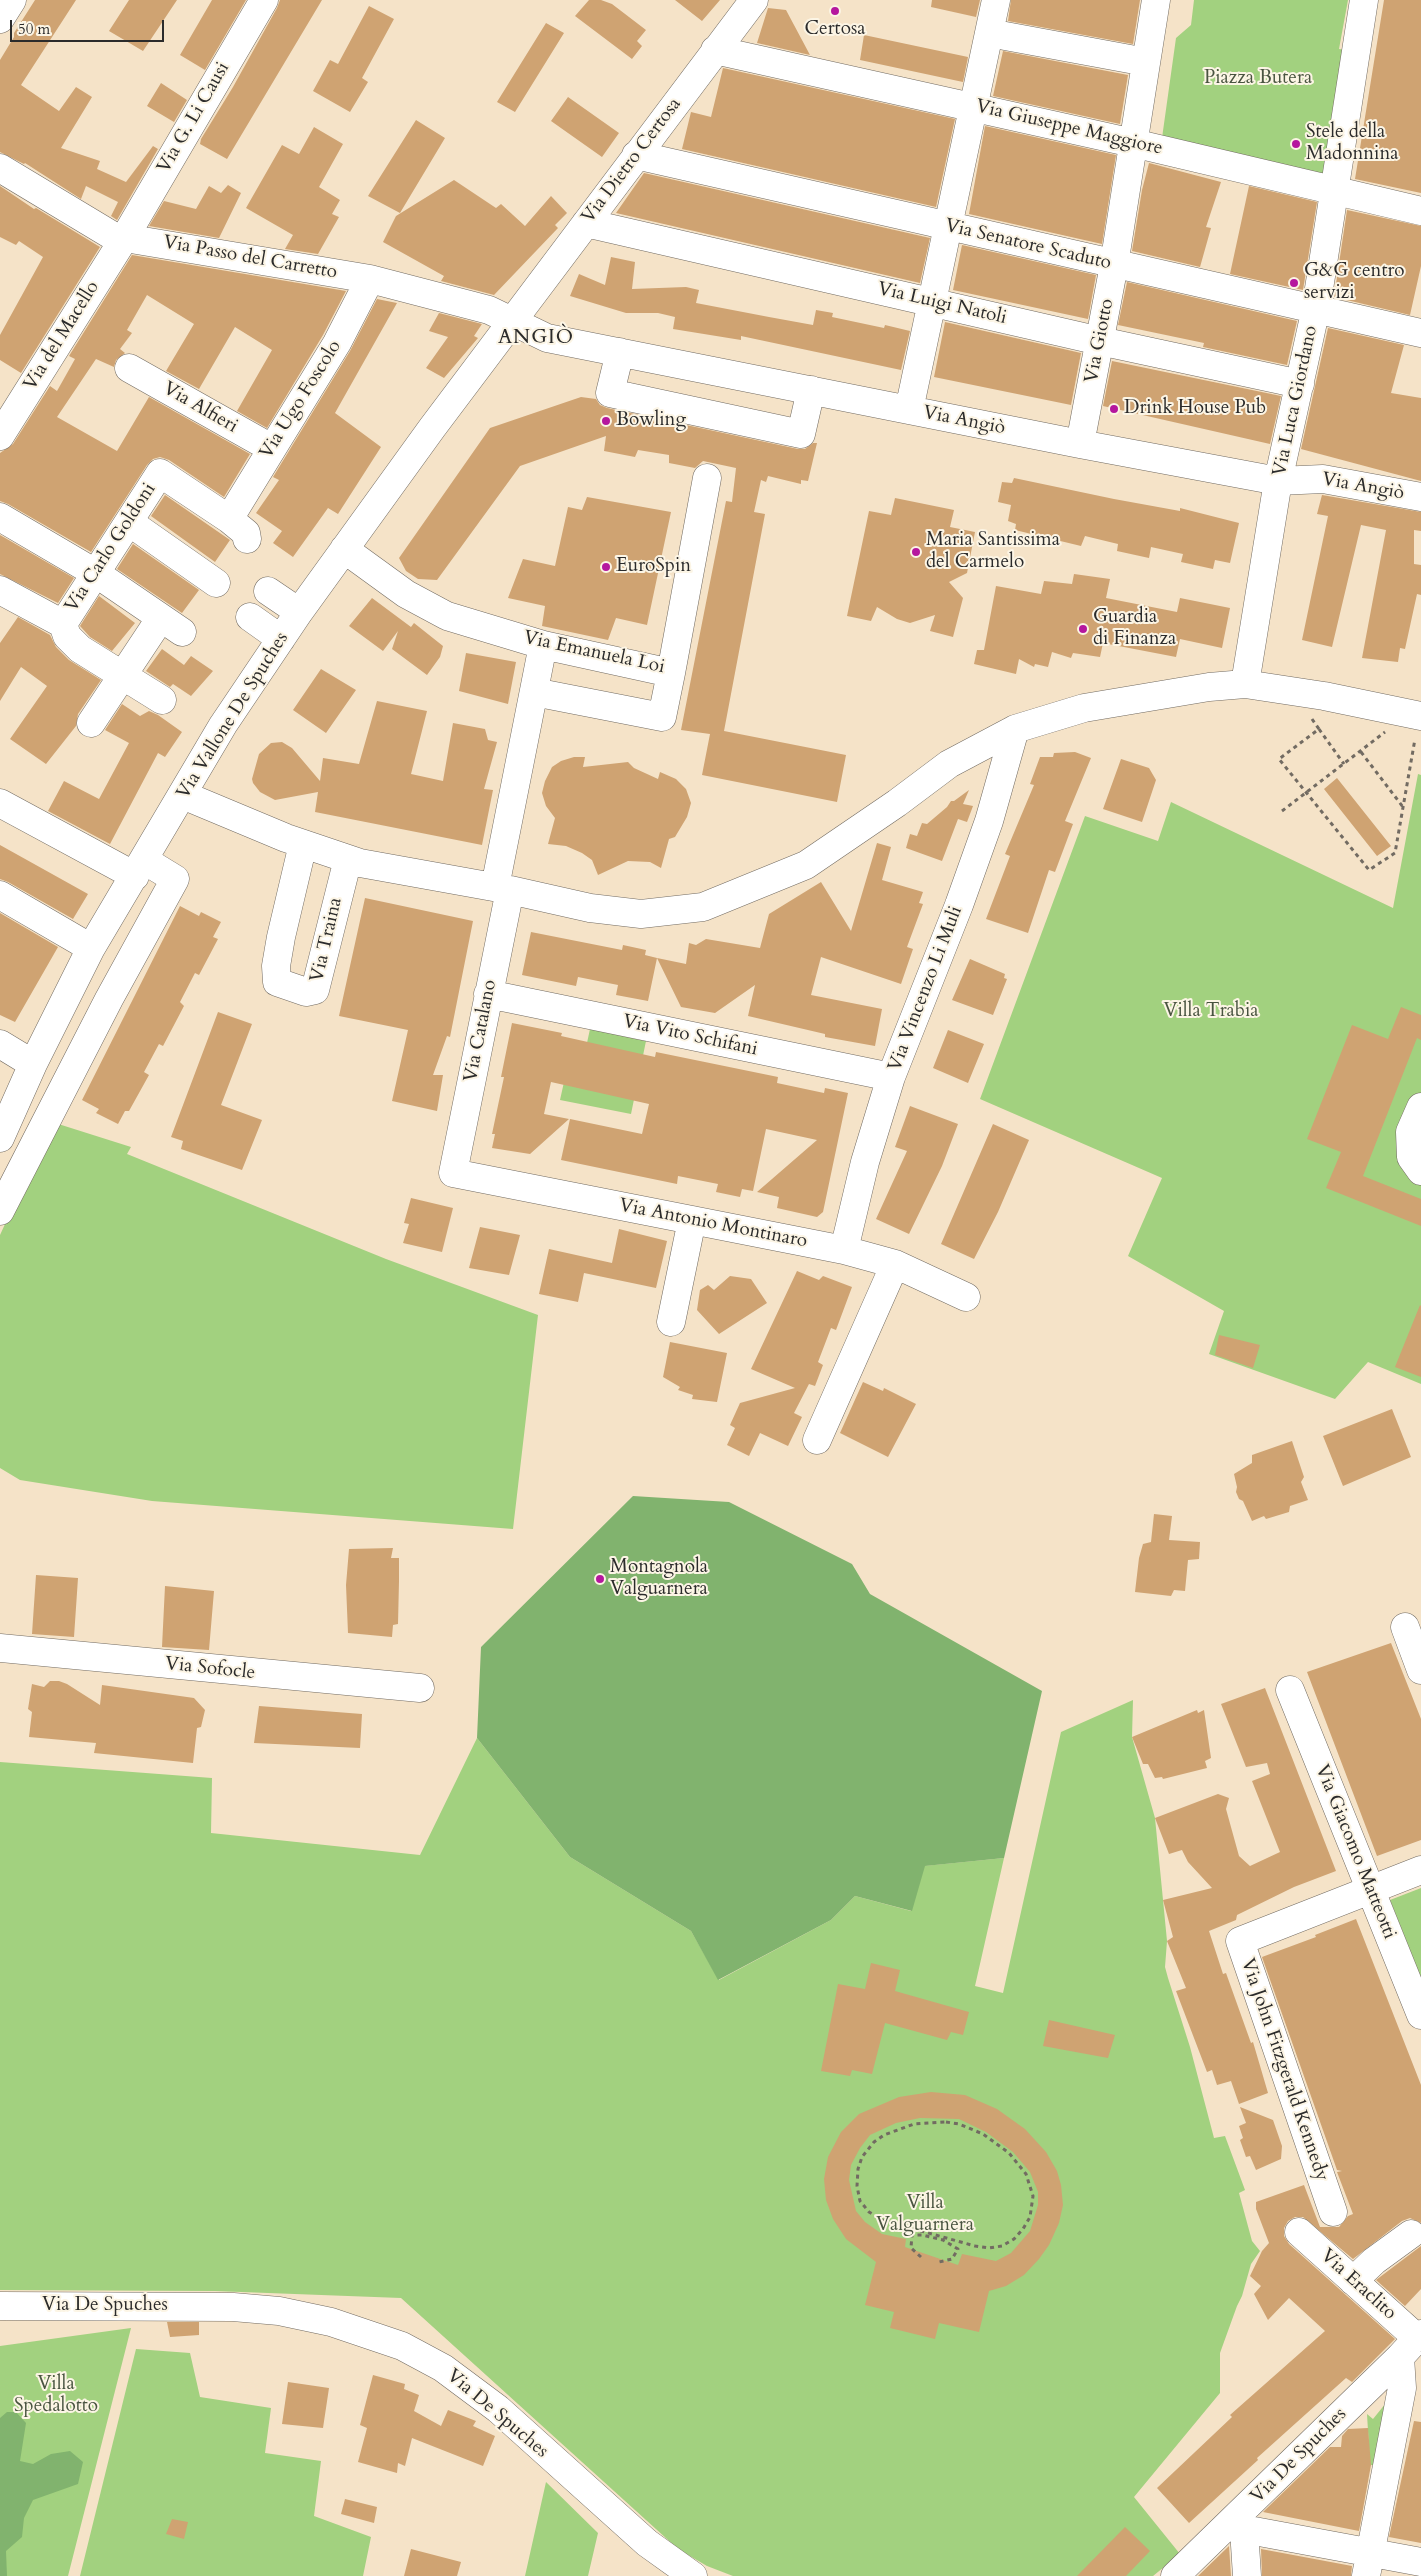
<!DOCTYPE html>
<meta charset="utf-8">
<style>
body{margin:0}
#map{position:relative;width:1421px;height:2576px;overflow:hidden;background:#f5e3c8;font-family:Cardo,serif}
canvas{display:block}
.scale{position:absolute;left:10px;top:20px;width:154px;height:22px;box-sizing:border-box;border:2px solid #2b2b2b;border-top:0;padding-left:6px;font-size:15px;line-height:18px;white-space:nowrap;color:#2b2b2b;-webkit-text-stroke:4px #fcf5e5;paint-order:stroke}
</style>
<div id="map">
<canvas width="1421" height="2576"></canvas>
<div class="scale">50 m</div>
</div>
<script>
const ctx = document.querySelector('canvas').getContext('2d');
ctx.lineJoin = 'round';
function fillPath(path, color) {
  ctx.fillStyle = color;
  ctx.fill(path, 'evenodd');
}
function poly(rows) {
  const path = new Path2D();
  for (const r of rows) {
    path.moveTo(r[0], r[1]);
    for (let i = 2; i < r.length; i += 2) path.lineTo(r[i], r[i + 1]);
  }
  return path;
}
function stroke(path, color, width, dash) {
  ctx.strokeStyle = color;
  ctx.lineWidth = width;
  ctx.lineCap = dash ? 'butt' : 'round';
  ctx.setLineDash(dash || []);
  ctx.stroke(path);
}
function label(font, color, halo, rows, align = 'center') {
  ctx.font = font + ' Cardo,serif';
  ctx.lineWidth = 4;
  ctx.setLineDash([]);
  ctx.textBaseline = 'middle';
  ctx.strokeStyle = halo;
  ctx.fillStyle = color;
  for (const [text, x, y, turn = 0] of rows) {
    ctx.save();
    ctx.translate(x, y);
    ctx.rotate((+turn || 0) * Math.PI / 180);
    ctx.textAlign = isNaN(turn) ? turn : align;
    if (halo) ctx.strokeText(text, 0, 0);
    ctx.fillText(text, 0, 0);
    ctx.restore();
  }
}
fillPath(poly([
 [1194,0,1348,0,1339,49,1346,50,1326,175,1162,138,1176,38,1191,25],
 [1418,774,1421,775,1421,1384,1368,1362,1335,1399,1209,1354,1224,1311,1128,1256,1162,1178,980,1099,1085,816,1158,841,1171,802,1393,908],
 [590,1029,646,1041,631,1114,560,1100,568,1064,582,1066],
 [52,1122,131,1147,127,1154,386,1259,538,1315,513,1529,152,1501,20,1480,0,1468,0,1235],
 [1133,1700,1132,1737,1155,1818,1167,1941,1165,1967,1168,1978,1190,2047,1214,2138,1225,2136,1245,2190,1239,2193,1252,2241,1260,2251,1251,2264,1242,2296,1237,2306,1220,2353,1220,2393,1134,2497,1180,2554,1153,2576,733,2576,707,2566,678,2549,401,2298,215,2291,0,2290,0,1762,212,1778,211,1833,420,1855,477,1738,570,1857,691,1931,719,1980,831,1920,855,1896,911,1911,924,1866,1004,1858,975,1986,1003,1993,1061,1732],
 [1421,1888,1421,1978,1390,1900],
 [131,2328,68,2576,0,2576,0,2346],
 [136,2349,190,2353,200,2397,271,2408,265,2453,321,2461,314,2516,371,2537,363,2576,80,2576],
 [1386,2403,1373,2465,1370,2465,1367,2414,1373,2419],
 [546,2482,598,2533,588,2576,525,2576]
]), '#a2d17f');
fillPath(poly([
 [633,1496,729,1502,852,1564,870,1594,1042,1691,1004,1858,925,1866,912,1911,855,1896,831,1920,718,1980,691,1931,570,1857,477,1738,481,1647],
 [7,2412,16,2412,26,2423,20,2461,33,2464,51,2454,70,2451,83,2462,78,2484,33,2500,24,2518,22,2537,6,2551,7,2576,0,2576,0,2418]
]), '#81b36e');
fillPath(poly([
 [35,0,76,0,21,85,59,111,76,87,92,97,61,148,100,161,97,169,126,182,153,146,158,149,117,220,111,216,118,202,86,186,81,199,25,163,24,164,0,152,0,60,14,37,14,33],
 [129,0,177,0,143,51,109,31],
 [212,0,246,0,205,70,180,55],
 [280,0,322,0,227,159,200,144,201,139,233,87,277,8],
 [589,0,601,0,612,4,646,30,637,41,642,46,632,59,575,16],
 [675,0,720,0,702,21],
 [932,0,980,0,976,17,931,7],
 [1011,0,1140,0,1133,44,1008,21],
 [1384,0,1421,0,1421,193,1355,179],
 [369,6,394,19,362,78,368,82,350,112,313,91,330,60,338,64],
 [768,8,786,10,810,55,757,43],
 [546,23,564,33,515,112,497,102],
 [864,35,968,57,963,82,860,60],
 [1003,51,1128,75,1120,124,993,96],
 [723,68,955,119,936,207,682,149,691,112,711,117],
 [161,83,187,100,174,122,147,106],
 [568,97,619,133,602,157,551,121],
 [416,120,445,138,400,213,368,196],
 [985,126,1116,155,1102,244,969,214],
 [314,127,343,144,319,187,340,200,332,214,339,217,318,254,285,249,293,235,246,208,282,145,299,154],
 [1149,163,1221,182,1206,227,1211,228,1200,267,1132,251,1142,190],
 [644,173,930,238,920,283,616,213],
 [454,180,496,208,501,204,525,226,551,196,567,213,555,225,558,228,494,295,441,281,444,276,383,242,396,216],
 [228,185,241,193,219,238,149,226,164,201,196,209,209,186,221,193],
 [0,186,34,209,36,208,100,247,21,373,0,360,0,335,43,257,19,241,16,245,0,237],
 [1249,186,1317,202,1303,290,1230,274],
 [1347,210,1421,226,1421,266,1410,315,1334,297],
 [962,245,1096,275,1088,319,953,290],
 [132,255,346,291,323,335,267,428,237,411,272,350,235,327,199,389,166,371,194,324,147,295,127,330,132,333,120,349,125,353,116,360,114,367,96,359,57,417,117,451,149,397,250,454,224,497,169,460,160,457,153,459,147,465,91,552,8,504,0,501,0,453,13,444,50,386,57,391,75,359,69,356],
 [611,257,635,262,632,289,686,287,699,290,696,303,769,317,813,325,816,310,833,313,832,317,884,328,885,325,910,331,901,370,741,336,741,340,673,329,675,317,658,313,626,313,570,296,579,274,605,285],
 [1127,282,1297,321,1287,365,1203,347,1204,343,1118,325],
 [377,299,397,303,335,413,381,447,338,514,328,508,293,557,273,543,282,531,256,513,279,480,273,477,350,351],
 [439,313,482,324,474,336,478,338,444,378,426,368,448,337,429,331],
 [945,322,1081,353,1071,405,934,377],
 [1328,328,1404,345,1391,393,1421,398,1421,481,1301,449],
 [1112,361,1281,396,1270,444,1103,406],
 [581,397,596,399,600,405,607,408,798,449,805,449,813,443,817,443,808,481,801,480,801,484,768,476,766,482,761,480,754,512,765,514,724,731,846,755,837,802,702,775,710,734,681,730,726,501,732,502,736,468,703,461,695,468,669,463,669,455,638,450,635,457,604,451,606,436,520,466,437,580,418,579,406,571,399,558,490,428],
 [1014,478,1114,499,1180,511,1180,508,1239,523,1230,563,1215,560,1213,569,1181,562,1183,554,1151,547,1149,558,1117,551,1118,544,1085,536,1081,546,1015,530,1016,524,1008,521,1011,505,998,502,1002,482,1012,483],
 [165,495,230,540,215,562,151,516],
 [1322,495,1421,512,1421,531,1414,530,1414,564,1421,565,1421,595,1417,594,1405,649,1400,648,1398,662,1362,658,1386,530,1361,525,1332,647,1302,640,1328,516,1317,514],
 [587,497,671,512,647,625,616,618,608,640,542,626,545,606,508,598,523,559,555,566,568,507,582,510],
 [895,498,954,510,950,527,975,532,967,573,949,582,963,598,953,637,930,631,935,615,910,623,897,619,877,607,871,621,847,616,869,511,891,515],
 [0,535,74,578,58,603,0,574],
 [133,544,199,590,182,613,117,569],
 [1074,574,1110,579,1106,598,1177,612,1180,598,1230,608,1222,648,1180,639,1176,657,1103,643,1100,657,1073,653,1071,658,1052,652,1048,667,1035,664,1034,667,1019,659,1016,674,974,664,977,650,984,650,996,586,1041,594,1044,581,1072,584],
 [99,596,135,623,112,651,90,637,80,626],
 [372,598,411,627,414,623,443,646,440,657,427,675,392,649,398,631,383,651,349,626],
 [18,617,50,635,56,647,69,660,101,680,78,714,76,726,46,764,10,739,47,686,21,667,0,701,0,643],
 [162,649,184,665,191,656,213,671,191,696,173,684,170,687,146,671],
 [466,653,516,662,508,704,459,691],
 [321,669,356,690,326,733,293,710],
 [377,701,427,711,411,774,443,781,453,723,485,729,488,740,497,742,484,789,493,790,482,845,315,812,318,792,275,800,260,792,253,783,252,779,259,754,271,743,282,742,292,748,320,781,323,758,359,764],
 [122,704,140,716,149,711,158,715,182,732,165,757,158,753,110,844,48,811,64,781,99,799,129,743,105,730],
 [1075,752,1091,758,1065,821,1073,824,1055,872,1049,870,1028,933,986,919,1010,856,1005,854,1034,785,1030,784,1040,757,1053,757,1054,753],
 [574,757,585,757,583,767,628,762,634,768,658,779,660,772,676,779,686,789,691,803,687,817,675,837,669,839,661,868,650,862,628,861,598,875,592,860,582,853,566,846,548,844,555,818,546,806,542,793,545,781,552,767,561,761],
 [1121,759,1149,768,1156,780,1142,822,1103,809],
 [1337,778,1391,846,1377,856,1324,789],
 [969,790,963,804,973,806,967,822,958,819,942,861,906,848,910,834,917,836,922,823,927,824,947,807,951,801,954,801],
 [877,843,891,847,882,880,923,892,919,903,923,904,907,947,913,949,901,984,821,957,811,995,882,1009,875,1046,825,1037,825,1034,748,1016,755,985,715,1013,681,1007,657,958,686,964,689,943,696,945,706,939,760,948,769,914,821,882,851,931],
 [0,845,88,894,73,919,8,882,0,879],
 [365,898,473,921,450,1037,447,1036,433,1075,443,1075,437,1111,392,1101,408,1030,339,1016],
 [180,906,199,916,201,912,221,922,213,937,218,939,199,975,195,973,180,1002,184,1006,163,1046,159,1044,144,1072,149,1075,129,1111,125,1111,118,1124,96,1113,99,1109,82,1100],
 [0,913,58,947,15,1022,0,1015],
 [531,932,622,950,623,945,646,950,645,955,657,958,648,1001,616,995,618,985,578,977,576,986,522,975],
 [970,959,1005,974,1004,978,1007,979,993,1015,952,1000],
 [1401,1007,1421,1015,1421,1040,1417,1038,1363,1176,1421,1199,1421,1226,1326,1188,1341,1152,1307,1139,1352,1025,1388,1039],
 [218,1012,252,1024,221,1105,262,1120,242,1170,181,1149,183,1141,171,1137],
 [512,1023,562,1033,561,1036,655,1057,656,1052,778,1077,777,1083,824,1093,825,1088,848,1093,823,1212,817,1217,777,1208,779,1197,757,1192,817,1140,766,1129,753,1191,742,1189,740,1197,716,1192,718,1184,678,1176,677,1184,561,1160,570,1119,642,1134,649,1104,551,1082,544,1114,569,1119,530,1154,492,1148,495,1134,492,1134,504,1077,501,1077],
 [948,1030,984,1044,968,1083,933,1068],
 [910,1106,958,1124,942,1166,909,1234,876,1219,907,1151,895,1147],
 [993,1124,1029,1140,998,1212,974,1259,941,1244],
 [411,1198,453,1208,442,1252,403,1243,409,1224,404,1223],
 [480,1227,520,1235,509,1275,469,1268],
 [619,1229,667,1241,656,1288,584,1273,578,1302,539,1294,549,1249,612,1263],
 [797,1271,819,1280,823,1276,852,1287,836,1330,831,1328,818,1362,823,1365,815,1386,809,1384,794,1413,802,1417,788,1446,760,1433,749,1456,727,1445,735,1428,730,1425,740,1403,795,1388,751,1369],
 [730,1276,751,1279,767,1303,719,1334,697,1310,700,1290,708,1285,714,1290],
 [1420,1305,1421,1306,1421,1377,1395,1367],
 [1219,1335,1260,1345,1253,1368,1215,1355],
 [670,1342,727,1353,717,1402,692,1399,693,1395,678,1390,680,1387,663,1377],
 [863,1382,883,1391,884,1388,916,1404,888,1457,840,1433],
 [1392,1409,1411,1457,1343,1486,1323,1436],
 [1292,1441,1304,1477,1301,1482,1308,1500,1290,1506,1289,1512,1266,1519,1264,1516,1252,1521,1243,1501,1239,1499,1236,1492,1237,1487,1234,1474,1252,1463,1252,1455],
 [1154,1514,1172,1516,1169,1540,1200,1542,1199,1559,1188,1560,1185,1591,1174,1590,1171,1596,1135,1592,1139,1558,1143,1544,1151,1542],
 [393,1548,391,1558,399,1558,399,1581,398,1624,393,1625,392,1637,348,1633,346,1585,349,1549],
 [36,1575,78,1578,74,1637,32,1634],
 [165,1586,214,1591,209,1650,162,1647],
 [1391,1643,1421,1719,1421,1840,1377,1856,1307,1672],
 [50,1681,59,1681,67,1684,100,1705,102,1685,194,1698,205,1710,201,1727,197,1728,193,1763,94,1753,96,1743,29,1737,32,1712,28,1709,32,1684,44,1687],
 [1265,1688,1336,1871,1294,1887,1237,1915,1236,1920,1209,1931,1223,1974,1226,1973,1251,2043,1253,2042,1268,2093,1239,2104,1231,2081,1217,2085,1212,2070,1207,2072,1176,1991,1186,1988,1167,1941,1173,1937,1163,1900,1212,1888,1188,1862,1182,1850,1169,1854,1155,1818,1218,1794,1229,1798,1226,1809,1239,1856,1250,1866,1280,1852,1252,1781,1270,1774,1267,1763,1246,1767,1221,1704],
 [259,1706,362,1714,360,1748,254,1743],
 [1197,1710,1198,1713,1204,1710,1211,1758,1205,1761,1207,1768,1163,1779,1162,1777,1155,1778,1148,1764,1143,1764,1132,1737],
 [1356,1919,1421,2085,1421,2223,1410,2218,1402,2221,1353,2259,1303,2217,1295,2217,1288,2221,1284,2228,1284,2236,1289,2244,1395,2339,1352,2382,1346,2378,1257,2458,1258,2460,1189,2523,1157,2488,1232,2417,1230,2415,1325,2331,1289,2298,1268,2320,1254,2294,1261,2286,1250,2276,1262,2251,1269,2243,1256,2209,1256,2202,1304,2185,1320,2227,1339,2227,1348,2216,1353,2214,1337,2172,1342,2171,1337,2170,1262,1957,1316,1937,1315,1935],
 [871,1963,900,1970,895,1991,969,2012,963,2035,951,2032,947,2040,885,2023,872,2074,852,2070,850,2076,821,2071,838,1984,865,1989],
 [1049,2020,1115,2035,1108,2058,1043,2046],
 [931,2092,965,2095,997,2109,1025,2129,1046,2152,1057,2171,1061,2185,1063,2205,1059,2223,1049,2245,1039,2259,1024,2275,1006,2286,989,2291,979,2332,939,2323,935,2339,890,2328,894,2312,865,2305,876,2262,846,2239,833,2219,826,2200,824,2179,828,2157,841,2132,859,2114,899,2097],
 [920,2118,959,2119,986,2132,1013,2152,1030,2172,1038,2192,1038,2205,1030,2231,1011,2253,996,2261,962,2254,958,2265,905,2247,906,2239,882,2234,865,2222,856,2211,849,2180,851,2165,860,2148,870,2135,896,2123],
 [1240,2107,1273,2120,1282,2146,1281,2159,1256,2170,1250,2156,1246,2157,1240,2140,1243,2138,1239,2126,1246,2123],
 [1421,2246,1421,2289,1405,2306,1376,2280],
 [167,2322,199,2322,199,2335,170,2337],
 [373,2375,405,2384,404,2389,419,2395,414,2411,441,2426,448,2410,476,2421,473,2426,495,2436,483,2466,412,2438,405,2466,398,2463,397,2473,358,2462,367,2428,360,2425],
 [288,2382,329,2388,323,2428,282,2424],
 [1414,2421,1421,2422,1421,2543,1389,2537],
 [1368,2428,1371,2465,1359,2531,1263,2512,1330,2447,1341,2447,1342,2436,1348,2429],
 [345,2499,377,2507,374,2523,341,2514],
 [172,2519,188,2522,184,2539,166,2534],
 [1125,2527,1150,2551,1126,2576,1077,2576],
 [1229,2546,1231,2576,1198,2576],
 [411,2549,461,2562,457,2576,404,2576],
 [1261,2549,1352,2566,1351,2576,1262,2576]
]), '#cfa372');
const minor = poly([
 [0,19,12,0],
 [989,33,1146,62],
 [715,50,1133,143,1421,211],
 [636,155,1421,333],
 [0,168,113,236,370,279,489,310,547,338,1080,444,1278,481,1323,479,1421,497],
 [586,223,1100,341,1300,384],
 [620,352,610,393,801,434,811,390],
 [129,368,271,448],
 [909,410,996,0],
 [0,436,125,237,264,0],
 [1080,444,1114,265,1156,0],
 [0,517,97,574,182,632],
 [229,519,337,343,370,279],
 [129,522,216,583],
 [344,549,406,594,447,616,543,645,671,673,707,478],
 [0,590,63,624,67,636,80,649,162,700],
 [268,591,299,612],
 [250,617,281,639],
 [63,624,160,473,229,519,246,533,247,539],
 [1245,684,1278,481,1316,308,1364,0],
 [534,692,662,717,671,673],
 [91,723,160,619],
 [183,795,286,838,360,863,510,890,590,908,641,914,703,907,806,865,897,803,949,764,1015,729,1084,708,1209,687,1245,684,1324,696,1421,716],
 [0,803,135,876],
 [303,844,281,937,276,966,277,982,306,992,315,990,348,859],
 [495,887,543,645],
 [510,890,453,1173,844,1250,895,1264,966,1297],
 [0,895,91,948],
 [488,994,891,1077],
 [0,1044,33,1064],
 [1421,1107,1410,1132,1411,1157,1421,1171],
 [0,1138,33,1064,91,948,223,725,299,612,432,428,754,0],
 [0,1211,109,999,175,879,144,860],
 [844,1250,865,1162,891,1077,959,905,989,821,1015,729],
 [671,1322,692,1220],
 [817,1440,895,1264],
 [1405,1627,1421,1670],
 [0,1648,420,1688],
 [1290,1690,1421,2015],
 [1333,2212,1240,1941,1421,1870],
 [1299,2232,1417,2338],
 [1353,2281,1374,2261,1411,2234],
 [0,2306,233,2307,279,2311,331,2322,402,2346,443,2368,498,2409,647,2543,693,2576],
 [1227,2526,1421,2562],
 [1244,2529,1247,2576],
 [1175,2576,1400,2357,1421,2334],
 [1366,2576,1402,2388,1400,2357]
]);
stroke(minor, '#726b62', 29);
stroke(poly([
 [1312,719,1319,729,1279,759,1369,870,1395,853,1415,739],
 [1319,729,1344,764],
 [1361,752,1403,807],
 [1282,811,1385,732],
 [946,2122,959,2124,983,2134,1009,2153,1026,2174,1033,2196,1030,2217,1023,2229,1014,2239,1002,2246,989,2248,975,2246,882,2220,869,2212,860,2201,857,2186,858,2169,862,2157,874,2142,884,2135,914,2124,946,2122],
 [921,2257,911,2248,912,2235,922,2235,943,2240,958,2249,952,2259,939,2262]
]), '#726b62', 3, [4, 4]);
stroke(minor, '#fff', 28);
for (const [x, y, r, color] of [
 [835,11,5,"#b5179e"],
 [1296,144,5,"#b5179e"],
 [1294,283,5,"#b5179e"],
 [1114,409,5,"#b5179e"],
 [606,421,5,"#b5179e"],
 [916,552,5,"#b5179e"],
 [606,567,5,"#b5179e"],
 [1083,629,5,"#b5179e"],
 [600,1579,5,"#b5179e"]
]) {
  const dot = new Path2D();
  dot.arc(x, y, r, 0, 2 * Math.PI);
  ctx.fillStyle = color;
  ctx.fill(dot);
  stroke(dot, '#fcf5e5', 2);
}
label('19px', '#2b2b2b', '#fcf5e5', [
 ["Certosa",835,30,"center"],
 ["Stele della",1306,133],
 ["Madonnina",1306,155],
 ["G&G centro",1304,272],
 ["servizi",1304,294],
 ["Drink House Pub",1124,409],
 ["Bowling",616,421],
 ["Maria Santissima",926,541],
 ["del Carmelo",926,563],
 ["EuroSpin",616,567],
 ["Guardia",1093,618],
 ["di Finanza",1093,640],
 ["Montagnola",610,1568],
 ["Valguarnera",610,1590]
], 'left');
label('19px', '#495440', '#fcf5e5', [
 ["Piazza Butera",1258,79],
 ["Villa Trabia",1211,1012],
 ["Villa",925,2204],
 ["Valguarnera",925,2226],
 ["Villa",56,2385],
 ["Spedalotto",56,2407]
]);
label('19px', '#2b2b2b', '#fcf5e5', [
 ["Via G. Li Causi",194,118,-60],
 ["Via Giuseppe Maggiore",1069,128,13],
 ["Via Dietro Certosa",632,161,-53],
 ["Via Senatore Scaduto",1028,245,13],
 ["Via Passo del Carretto",250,258,10],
 ["Via Luigi Natoli",942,304,13],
 ["Via del Macello",62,336,-58],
 ["Via Giotto",1100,341,-79],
 ["Via Ugo Foscolo",301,400,-58],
 ["Via Luca Giordano",1296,401,-78],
 ["Via Alfieri",200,408,30],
 ["Via Angiò",964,421,11],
 ["Via Angiò",1363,487,10],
 ["Via Carlo Goldoni",111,548,-57],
 ["Via Emanuela Loi",594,653,12],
 ["Via Vallone De Spuches",233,716,-58],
 ["Via Traina",327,940,-77],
 ["Via Vincenzo Li Muli",926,989,-69],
 ["Via Catalano",481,1031,-79],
 ["Via Vito Schifani",690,1036,12],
 ["Via Antonio Montinaro",713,1224,11],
 ["Via Sofocle",210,1669,6],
 ["Via Giacomo Matteotti",1355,1852,68],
 ["Via John Fitzgerald Kennedy",1284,2070,71],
 ["Via Eraclito",1358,2285,42],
 ["Via De Spuches",105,2306],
 ["Via De Spuches",497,2414,40],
 ["Via De Spuches",1299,2456,-45]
]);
ctx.letterSpacing = '1px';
label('20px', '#2b2b2b', '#fcf5e5', [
 ["ANGIÒ",536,338]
]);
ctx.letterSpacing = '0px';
</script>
